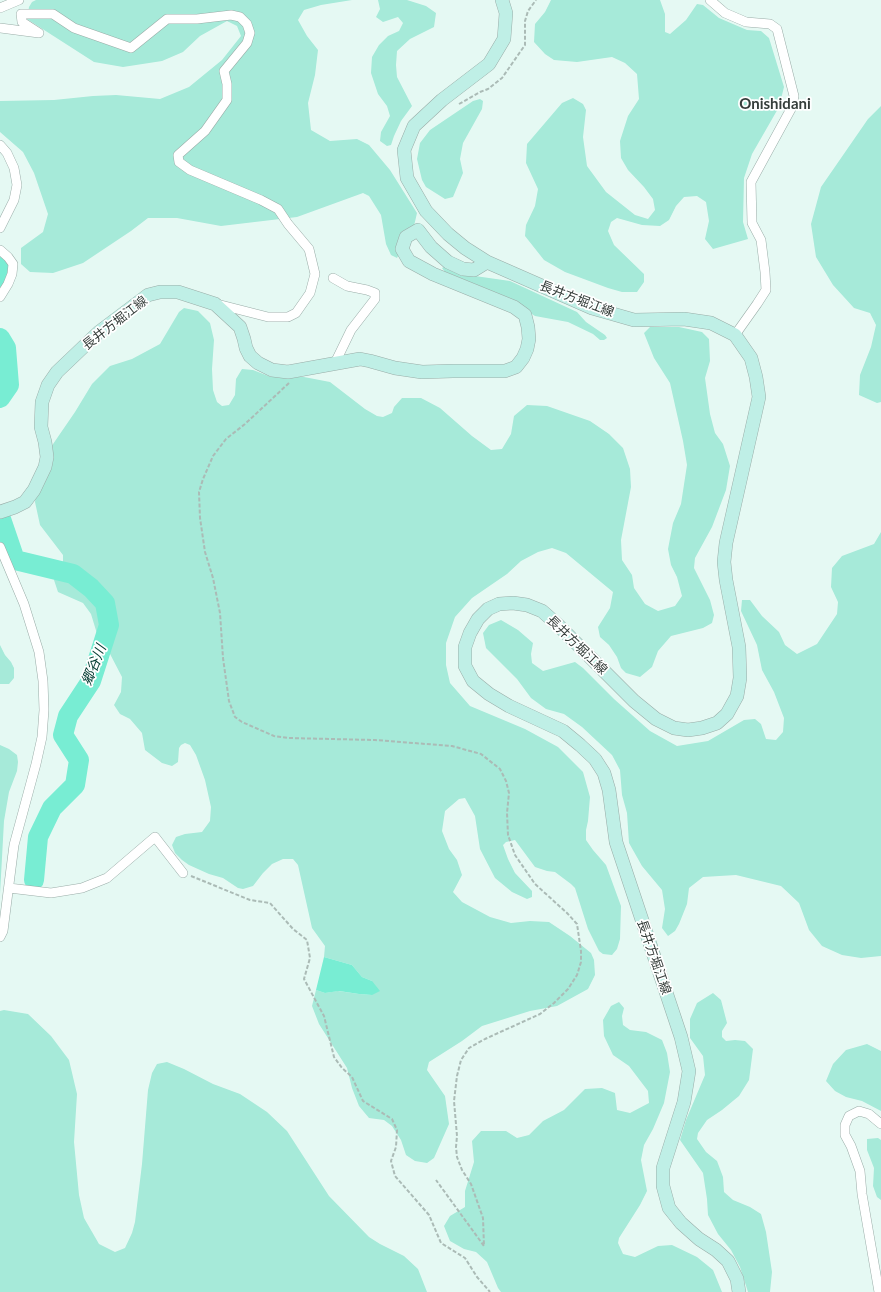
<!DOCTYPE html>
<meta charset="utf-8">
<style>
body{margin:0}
canvas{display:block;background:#e5f9f3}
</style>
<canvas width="881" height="1292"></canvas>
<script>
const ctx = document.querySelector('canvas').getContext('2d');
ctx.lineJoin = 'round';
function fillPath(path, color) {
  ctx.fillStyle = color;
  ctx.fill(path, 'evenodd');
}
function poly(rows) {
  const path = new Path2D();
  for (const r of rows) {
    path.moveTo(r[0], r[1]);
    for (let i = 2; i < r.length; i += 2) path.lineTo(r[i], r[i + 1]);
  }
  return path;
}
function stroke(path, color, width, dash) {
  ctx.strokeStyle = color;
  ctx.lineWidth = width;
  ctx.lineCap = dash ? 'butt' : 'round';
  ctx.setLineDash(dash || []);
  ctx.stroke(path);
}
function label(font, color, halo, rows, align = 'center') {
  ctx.font = font + ' Lato,"Noto Sans JP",sans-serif';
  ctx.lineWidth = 3.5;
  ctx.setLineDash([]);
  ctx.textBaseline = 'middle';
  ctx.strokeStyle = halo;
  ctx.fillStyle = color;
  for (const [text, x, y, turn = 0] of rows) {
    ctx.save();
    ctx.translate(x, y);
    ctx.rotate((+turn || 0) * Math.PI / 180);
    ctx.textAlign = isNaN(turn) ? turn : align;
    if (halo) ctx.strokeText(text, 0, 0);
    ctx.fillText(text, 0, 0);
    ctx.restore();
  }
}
fillPath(poly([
 [36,0,352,0,321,5,304,10,298,20,307,36,318,50,315,75,308,103,311,130,330,141,357,139,369,145,390,170,417,213,414,226,397,258,391,255,386,244,381,215,369,196,363,193,297,217,221,226,177,218,148,218,131,231,83,263,53,273,30,272,21,264,21,248,43,232,48,214,34,173,23,152,0,132,0,101,54,100,93,96,116,95,160,99,189,87,222,60,241,36,237,26,227,21,200,36,183,52,162,61,123,67,94,62,27,19,29,7,32,2],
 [378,0,407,0,426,6,436,13,434,27,410,39,397,51,396,65,397,77,412,106,401,121,394,136,391,145,387,146,380,141,381,132,390,116,387,106,378,94,371,73,372,57,379,45,388,36,399,31,403,23,398,17,383,22,376,17,380,9],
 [551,0,660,0,665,14,665,32,670,34,686,20,697,4,703,5,719,18,747,30,761,31,769,38,784,87,779,107,752,154,744,178,743,222,748,239,713,249,705,239,709,221,706,202,697,196,684,197,676,206,669,220,660,226,642,225,617,218,611,222,608,231,614,245,644,274,644,282,637,292,622,292,608,288,565,272,544,260,525,236,526,225,535,206,538,189,526,163,527,144,562,103,573,98,583,104,586,110,583,137,587,166,606,192,635,215,648,219,655,210,653,199,644,187,628,170,621,158,620,141,628,116,639,99,637,74,625,63,612,57,577,62,554,60,545,54,534,42,535,24,545,12],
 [480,99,483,101,482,109,463,143,460,159,463,173,453,197,445,199,426,187,422,180,417,159,420,143,430,130,473,101],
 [881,106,881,402,877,403,859,395,860,375,871,347,876,325,870,313,854,308,833,285,816,257,811,224,821,187,868,119],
 [446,266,475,276,510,281,577,312,586,322,605,335,607,338,604,340,600,340,593,334,568,322,535,316,516,304,487,289,445,272,442,268],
 [184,308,198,311,210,323,214,340,212,369,213,390,217,402,222,406,229,405,235,395,236,379,242,369,253,370,271,377,304,377,330,382,365,409,377,416,383,417,392,413,394,407,402,398,421,398,440,408,472,436,491,450,502,449,511,434,514,416,527,405,547,406,590,421,609,434,623,448,630,469,631,487,621,540,622,560,632,575,634,588,645,604,658,611,675,606,682,596,677,577,671,565,668,549,673,523,681,504,687,465,683,441,670,383,654,358,644,333,650,327,679,327,702,332,709,339,710,361,705,378,710,414,715,433,723,444,730,466,726,490,712,527,695,558,694,568,710,600,714,615,712,623,703,628,671,636,658,651,652,667,640,677,626,673,621,668,617,657,609,645,600,637,598,627,610,608,613,592,566,553,552,548,538,552,521,561,507,574,472,598,455,617,446,643,446,665,450,683,470,706,525,729,558,747,583,772,590,797,588,821,586,830,586,840,593,850,606,865,621,906,620,939,617,949,612,955,603,954,599,951,588,929,575,888,571,884,555,872,547,871,535,867,515,840,506,842,503,845,508,859,515,873,532,891,532,897,527,899,512,892,495,878,480,849,475,816,465,798,459,799,445,811,442,831,449,849,457,860,462,875,453,892,462,902,490,917,511,923,530,921,549,922,570,936,591,953,594,960,595,975,588,989,557,1006,530,1011,482,1026,462,1041,429,1062,427,1070,445,1096,449,1124,434,1158,427,1163,415,1161,406,1155,401,1140,392,1126,384,1120,369,1118,359,1106,352,1088,347,1068,319,1024,312,1006,316,990,325,993,338,991,359,994,372,995,372,981,362,977,352,965,324,957,325,946,312,928,298,865,293,859,283,859,272,864,263,873,253,886,243,889,238,888,223,878,209,874,189,865,182,860,175,853,172,845,176,837,185,834,202,832,210,821,211,807,205,780,196,755,190,745,185,743,181,745,179,748,178,762,172,766,162,763,145,750,142,733,130,719,120,714,114,705,121,692,122,677,109,652,98,637,91,614,83,603,58,592,54,580,63,563,63,555,40,525,35,502,40,463,75,412,92,384,110,366,132,359,160,344,179,312],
 [881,532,881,956,861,958,842,955,822,946,809,930,799,903,781,886,736,875,703,877,689,888,687,904,679,924,675,931,668,936,662,928,665,909,662,890,642,866,629,843,627,813,622,795,620,770,612,755,582,727,564,714,546,709,531,698,517,679,486,648,483,633,489,625,501,620,518,630,533,643,531,654,532,663,543,671,575,662,583,668,614,699,650,731,677,746,708,741,744,720,755,719,761,724,766,739,776,740,783,732,784,718,774,692,762,670,757,645,741,611,742,600,750,600,762,616,779,632,785,645,797,654,817,644,837,614,838,602,831,587,832,568,842,556,874,544],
 [0,645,5,655,11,662,14,668,14,678,9,684,0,684],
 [0,745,9,749,17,755,18,762,17,771,9,792,4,821,0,894],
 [713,993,721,1000,727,1023,722,1031,722,1037,726,1041,735,1040,745,1041,753,1049,749,1080,739,1096,722,1110,707,1120,698,1133,697,1139,706,1152,717,1161,723,1177,724,1192,733,1200,750,1207,761,1214,766,1232,772,1272,770,1292,748,1292,740,1267,731,1250,718,1234,708,1215,707,1199,703,1173,680,1140,686,1120,705,1075,703,1056,690,1038,690,1019,697,1003],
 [619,1002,624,1008,622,1016,623,1025,630,1030,646,1032,662,1040,667,1053,670,1072,664,1103,653,1129,644,1145,641,1160,647,1191,640,1205,619,1238,618,1243,623,1254,635,1257,658,1246,672,1245,697,1257,713,1270,722,1292,501,1292,498,1288,487,1262,476,1252,464,1249,450,1241,444,1226,450,1216,465,1207,465,1191,474,1162,472,1141,481,1131,506,1131,517,1138,529,1135,543,1121,564,1110,585,1089,602,1088,615,1093,617,1110,630,1113,649,1103,648,1091,629,1066,613,1055,604,1036,603,1020,611,1006],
 [4,1010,28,1014,51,1036,69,1060,77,1094,74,1142,79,1195,84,1218,99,1244,115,1252,125,1248,132,1233,135,1222,142,1164,148,1090,152,1073,157,1064,167,1062,184,1069,213,1084,240,1094,267,1112,287,1131,329,1196,369,1237,380,1244,404,1256,418,1269,427,1292,0,1292,0,1011],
 [867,1044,881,1051,881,1111,862,1101,846,1097,835,1091,826,1081,833,1064,846,1050],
 [878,1138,881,1140,881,1200,877,1197,873,1186,874,1168,867,1150,867,1139]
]), '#a6ead9');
fillPath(poly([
 [324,957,352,965,362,977,372,981,380,991,372,995,359,994,339,991,325,993,316,990]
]), '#78edd3');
stroke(poly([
 [0,267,3,270,0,277],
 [0,338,6,348,9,385,0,398],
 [0,516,15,560,73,574,91,588,105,603,109,625,91,681,68,716,63,735,79,760,75,785,52,808,38,837,34,880]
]), '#78edd3', 20);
const minor = poly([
 [710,0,725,13,746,22,770,24,777,29,794,96,792,107,751,182,752,223,761,240,765,272,766,290,757,304,735,335],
 [0,8,19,0],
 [0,28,39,33,22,22,21,14,53,14,74,28,131,48,167,19,197,19,231,15,240,17,247,24,250,33,247,43,224,71,227,84,227,100,205,131,178,155,179,162,190,170,261,200,278,209,288,224,309,249,315,274,310,293,296,313,288,317,268,317,217,304],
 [0,145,7,153,14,168,17,185,14,200,0,228],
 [0,250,8,257,13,264,12,274,8,284,0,297],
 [333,278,347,286,367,290,375,293,375,299,351,330,335,363],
 [0,547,24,604,39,652,43,681,44,710,42,737,36,764,14,845,3,931,0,937],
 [9,888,51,893,82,888,107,878,155,837,183,873],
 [879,1292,862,1194,860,1171,851,1146,845,1135,845,1125,849,1116,859,1111,869,1114,881,1124]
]);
const secondary = poly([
 [502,0,506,13,504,39,489,64,442,100,414,126,404,150,407,178,426,211,448,234,465,248,487,262,592,308,634,320,684,319,711,323,735,335,751,358,756,377,759,397,726,543,724,562,726,580,739,647,740,678,737,696,727,714,717,723,702,728,688,730,674,728,656,719,634,701,558,625,542,611,527,605,513,603,499,604,488,609,478,619,470,633,465,647,465,666,473,681,489,694,509,706,563,731,580,745,595,759,604,773,609,790,616,842,681,1037,689,1071,684,1102,663,1168,663,1186,669,1208,681,1223,699,1239,716,1250,728,1261,737,1279,739,1292],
 [0,512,15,507,25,502,34,490,45,467,47,457,45,442,41,427,42,402,48,385,57,372,99,332,148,295,160,292,178,292,215,304,240,327,244,339,246,348,250,356,258,363,272,370,288,372,360,359,370,361,395,368,422,372,453,371,505,371,516,367,523,358,527,349,529,339,528,327,525,315,514,307,433,274,409,261,402,249,406,237,418,230,431,247,448,262,463,269,474,270,487,262]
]);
stroke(minor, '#9aada8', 10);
stroke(secondary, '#9aada8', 14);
stroke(poly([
 [459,104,480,92,488,89,502,78,525,45,525,21,528,11,536,0],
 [289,383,245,424,226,439,213,456,203,479,199,492,200,518,205,552,213,578,220,613,223,658,229,701,235,717,242,722,274,736,288,738,375,740,452,746,481,754,500,769,506,781,509,793,507,813,508,835,515,855,535,884,567,913,577,924,581,951,581,962,577,975,568,989,554,1003,540,1014,485,1039,469,1048,461,1060,457,1076,454,1101,457,1136,456,1147,457,1157,462,1170,471,1184,483,1218,484,1246,436,1180],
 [191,876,250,900,270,903,293,929,307,940,310,958,304,979,324,1016,334,1057,342,1068,352,1077,363,1101,392,1119,397,1130,396,1147,391,1161,395,1176,429,1215,441,1243,465,1258,477,1277,490,1292]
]), '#abbbb6', 2, [4, 2]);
stroke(minor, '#fff', 9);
stroke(secondary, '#bfefe6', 13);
label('13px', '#353d3a', '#fff', [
 ["長井方堀江線",577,299,21],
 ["長井方堀江線",115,323,-38],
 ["長井方堀江線",577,645,44],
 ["長井方堀江線",654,957,71]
]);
label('italic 14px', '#094036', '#fff', [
 ["郷谷川",94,665,-68]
]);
label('bold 15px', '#353d3a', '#fff', [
 ["Onishidani",775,104]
]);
</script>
